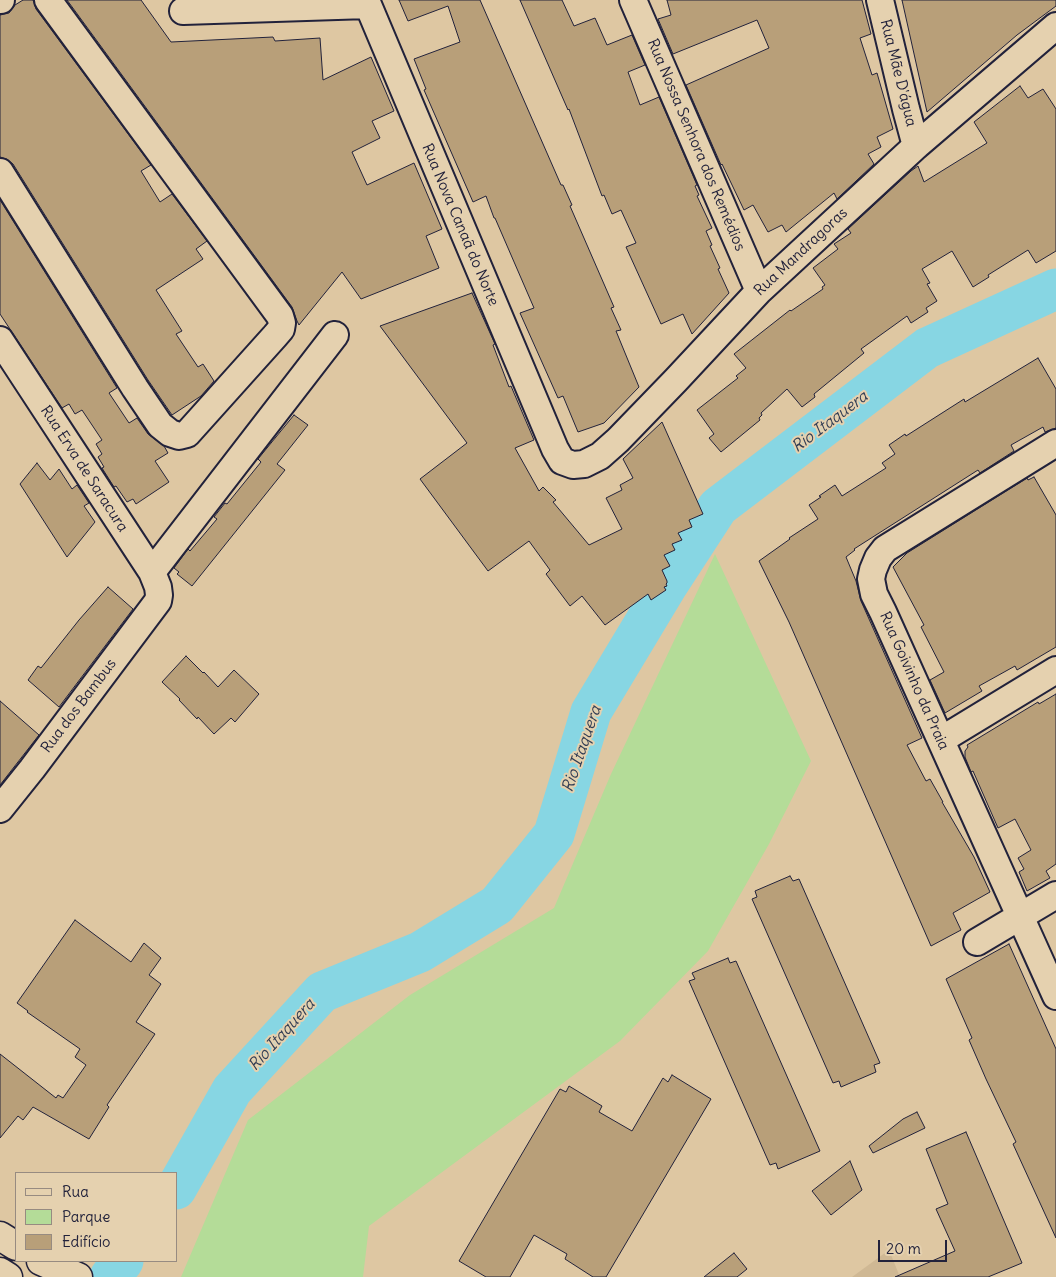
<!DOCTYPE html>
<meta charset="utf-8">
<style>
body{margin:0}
#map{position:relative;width:1056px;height:1277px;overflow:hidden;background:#dec7a2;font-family:Delius,sans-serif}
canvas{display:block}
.legend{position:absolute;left:15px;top:1172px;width:162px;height:90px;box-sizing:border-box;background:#e5d1af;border:1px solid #978b81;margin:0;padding:6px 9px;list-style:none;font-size:15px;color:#22223b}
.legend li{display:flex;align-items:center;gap:10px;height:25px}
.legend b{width:25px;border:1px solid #978b81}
.scale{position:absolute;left:878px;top:1240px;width:69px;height:22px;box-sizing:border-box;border:2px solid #22223b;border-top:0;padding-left:6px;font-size:15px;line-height:18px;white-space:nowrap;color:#22223b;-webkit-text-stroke:4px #e5d1af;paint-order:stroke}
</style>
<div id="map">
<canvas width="1056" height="1277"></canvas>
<ul class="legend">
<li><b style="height:6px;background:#e5d1af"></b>Rua</li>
<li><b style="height:14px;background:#b4dc98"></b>Parque</li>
<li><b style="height:14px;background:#b89f79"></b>Edifício</li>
</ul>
<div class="scale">20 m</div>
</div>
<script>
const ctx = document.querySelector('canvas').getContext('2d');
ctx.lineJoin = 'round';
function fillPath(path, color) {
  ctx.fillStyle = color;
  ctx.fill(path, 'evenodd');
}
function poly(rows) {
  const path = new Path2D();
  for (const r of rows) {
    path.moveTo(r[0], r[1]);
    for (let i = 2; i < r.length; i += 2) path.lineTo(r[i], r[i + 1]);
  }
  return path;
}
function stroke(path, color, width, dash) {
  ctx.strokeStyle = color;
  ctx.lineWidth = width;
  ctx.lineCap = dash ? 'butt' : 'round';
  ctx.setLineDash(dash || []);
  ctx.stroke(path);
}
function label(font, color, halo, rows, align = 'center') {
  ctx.font = font + ' Delius,sans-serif';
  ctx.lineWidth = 4;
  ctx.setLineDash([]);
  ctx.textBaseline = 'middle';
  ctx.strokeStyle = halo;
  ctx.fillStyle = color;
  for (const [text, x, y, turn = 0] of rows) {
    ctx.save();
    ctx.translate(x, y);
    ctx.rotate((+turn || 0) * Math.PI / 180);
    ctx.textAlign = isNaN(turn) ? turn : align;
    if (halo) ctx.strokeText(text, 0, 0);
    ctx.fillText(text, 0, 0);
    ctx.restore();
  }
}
fillPath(poly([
 [889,1250,900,1277,852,1277]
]), '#cfb894');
fillPath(poly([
 [715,554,811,761,769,844,708,951,620,1041,369,1226,363,1277,181,1277,248,1120,410,995,554,908,611,774]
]), '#b4dc98');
stroke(poly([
 [176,1189,232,1090,322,992,420,952,497,905,554,834,591,712,668,584,718,507,927,348,1056,289],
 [110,1277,123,1261]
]), '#87d6e3', 41);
const building = poly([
 [23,0,33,0,36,9,151,165,141,171,160,202,172,194,207,241,196,249,203,259,156,290,182,331,176,334,198,367,203,364,214,381,201,396,172,415,148,380,13,164,7,159,0,157,0,15,9,13,15,5,23,0],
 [67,0,141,0,171,42,273,37,275,41,320,38,323,80,371,57,394,111,372,121,380,138,352,152,367,185,414,163,442,229,426,236,439,268,361,299,342,272,299,325,297,321,292,307,67,0],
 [399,0,480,0,561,185,563,185,572,205,570,206,614,307,611,308,621,330,616,331,639,387,604,423,578,432,563,396,558,398,520,313,534,308,495,218,494,218,486,196,473,202,424,90,426,89,414,59,460,42,448,6,408,21,399,0],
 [520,0,562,0,574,26,595,18,607,45,632,35,645,65,628,72,640,105,659,97,697,185,695,186,699,195,697,196,712,228,706,231,712,245,710,246,720,268,718,269,729,293,692,334,683,314,661,324,626,247,636,243,621,210,612,214,604,195,602,196,569,109,568,110,520,0],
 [667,0,862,0,871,34,860,38,872,75,877,73,893,129,877,137,881,147,868,154,874,164,837,199,834,193,786,232,782,225,768,232,753,205,744,210,722,164,721,165,686,85,769,48,757,20,673,54,658,19,671,15,667,0],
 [902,0,1056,0,1056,6,1017,35,927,112,902,0],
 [1020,86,1028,98,1043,89,1056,109,1056,251,1036,263,1028,250,988,275,989,277,973,287,952,251,922,269,930,283,927,284,937,301,926,308,928,312,911,323,907,316,861,349,864,353,814,394,815,397,802,407,787,389,761,413,762,415,759,418,760,420,721,452,709,438,714,434,697,410,738,378,736,376,746,368,734,354,790,310,791,311,823,289,822,287,825,285,813,268,838,249,834,244,851,233,848,229,911,171,918,166,924,182,987,143,974,122,1020,86],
 [0,200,117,388,109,393,129,423,137,418,148,434,164,446,168,453,155,461,169,482,136,504,133,499,127,502,116,486,114,487,102,468,104,467,98,457,102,454,96,444,102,440,82,410,75,414,69,404,62,408,0,314,0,200],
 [472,293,495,344,493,345,509,387,511,386,534,440,515,448,539,491,543,487,556,500,553,502,589,545,622,529,606,498,622,490,620,485,633,478,623,459,662,422,703,514,689,520,692,527,678,533,682,540,672,544,675,550,664,555,670,566,662,570,667,581,667,583,666,584,667,586,664,587,666,590,651,600,648,594,605,625,582,596,570,606,546,574,550,570,529,541,488,571,420,479,467,443,380,326,472,293],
 [1038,358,1056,389,1056,428,1045,432,1043,427,1011,445,1014,451,980,473,978,470,854,549,855,550,846,557,856,581,861,601,922,738,907,745,926,781,930,779,943,802,942,802,974,857,990,892,953,913,961,930,931,946,789,622,759,561,790,539,789,538,818,519,809,505,821,497,819,496,835,485,842,496,886,468,882,463,895,454,889,445,905,434,906,436,964,399,965,402,1038,358],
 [294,415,308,425,277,464,285,470,192,586,177,574,179,572,174,568,188,549,190,551,217,519,214,517,225,503,227,504,261,462,258,459,294,415],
 [37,463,50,480,59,469,72,489,77,485,89,503,84,506,95,522,67,557,20,484,37,463],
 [1034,477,1056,515,1056,647,1017,670,1015,666,979,686,982,691,945,713,930,680,944,672,921,627,924,625,893,567,907,553,1027,478,1028,480,1034,477],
 [108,587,133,609,59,707,28,680,38,666,41,668,79,620,108,587],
 [186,656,203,673,204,672,218,687,234,670,259,694,235,722,231,718,214,734,198,717,197,719,179,700,180,699,162,682,186,656],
 [1056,694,1056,864,1046,871,1050,878,1027,891,1019,872,1024,869,1018,858,1031,850,1015,819,998,828,973,771,971,772,965,757,965,751,968,747,967,745,1038,702,1039,704,1056,694],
 [0,701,39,735,0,785,0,701],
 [790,876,793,881,799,879,880,1063,874,1065,876,1072,841,1087,839,1081,833,1083,752,899,757,897,755,891,790,876],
 [75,920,131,962,144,943,161,958,149,975,161,984,136,1022,155,1034,107,1105,109,1107,89,1139,33,1107,23,1120,18,1116,0,1138,0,1054,56,1098,58,1095,63,1098,86,1065,75,1057,80,1049,27,1012,28,1011,17,1003,75,920],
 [1009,944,1056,1049,1056,1238,1013,1144,1016,1142,986,1079,969,1040,972,1038,946,979,1009,944],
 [728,958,730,963,736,961,820,1151,778,1169,776,1163,770,1165,689,981,695,979,692,973,728,958],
 [672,1075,711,1099,606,1277,593,1277,565,1259,567,1254,534,1235,510,1277,486,1277,459,1261,560,1089,566,1092,569,1086,602,1106,599,1112,632,1131,663,1078,668,1082,672,1075],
 [917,1112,925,1128,873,1153,869,1146,903,1119,917,1112],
 [966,1132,1022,1263,988,1277,895,1277,955,1251,936,1209,948,1204,926,1149,966,1132],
 [850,1161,862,1190,831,1215,812,1191,850,1161],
 [734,1253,747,1269,737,1277,704,1277,734,1253]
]);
fillPath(building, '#b89f79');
stroke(building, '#22223b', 1);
const minor = poly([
 [0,0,1,0],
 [366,0,555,449,562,461,573,465,584,464,600,456,618,440,676,380,759,291,916,146,1056,26],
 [633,0,759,291],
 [880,0,906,109,916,146],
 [183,11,368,5],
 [0,172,135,388,160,425,170,433,179,436,187,434,275,336,281,329,282,323,280,316,48,0],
 [0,340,152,572,158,587,159,595,158,601,32,769,0,809],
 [1056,443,885,549,878,558,873,570,871,579,874,594,883,612,1056,996],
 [152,572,335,335],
 [941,740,1056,670],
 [977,942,1056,895]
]);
const secondary = poly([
 [0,1236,16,1246],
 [41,1261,78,1277],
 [0,1272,8,1277]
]);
stroke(minor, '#22223b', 30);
stroke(secondary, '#22223b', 31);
stroke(minor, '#e5d1af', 26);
stroke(secondary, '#e5d1af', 28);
label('15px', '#22223b', '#e5d1af', [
 ["Rua Mãe D'água",898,73,76],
 ["Rua Nossa Senhora dos Remédios",696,145,67],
 ["Rua Nova Canaã do Norte",460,225,67],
 ["Rua Mandragoras",801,252,-43],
 ["Rua Erva de Saracura",84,469,57],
 ["Rua Goivinho da Praia",914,681,66],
 ["Rua dos Bambus",79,706,-53]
]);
label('italic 16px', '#313d54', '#e5d1af', [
 ["Rio Itaquera",830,422,-37],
 ["Rio Itaquera",582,749,-71],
 ["Rio Itaquera",282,1035,-48]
]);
</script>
